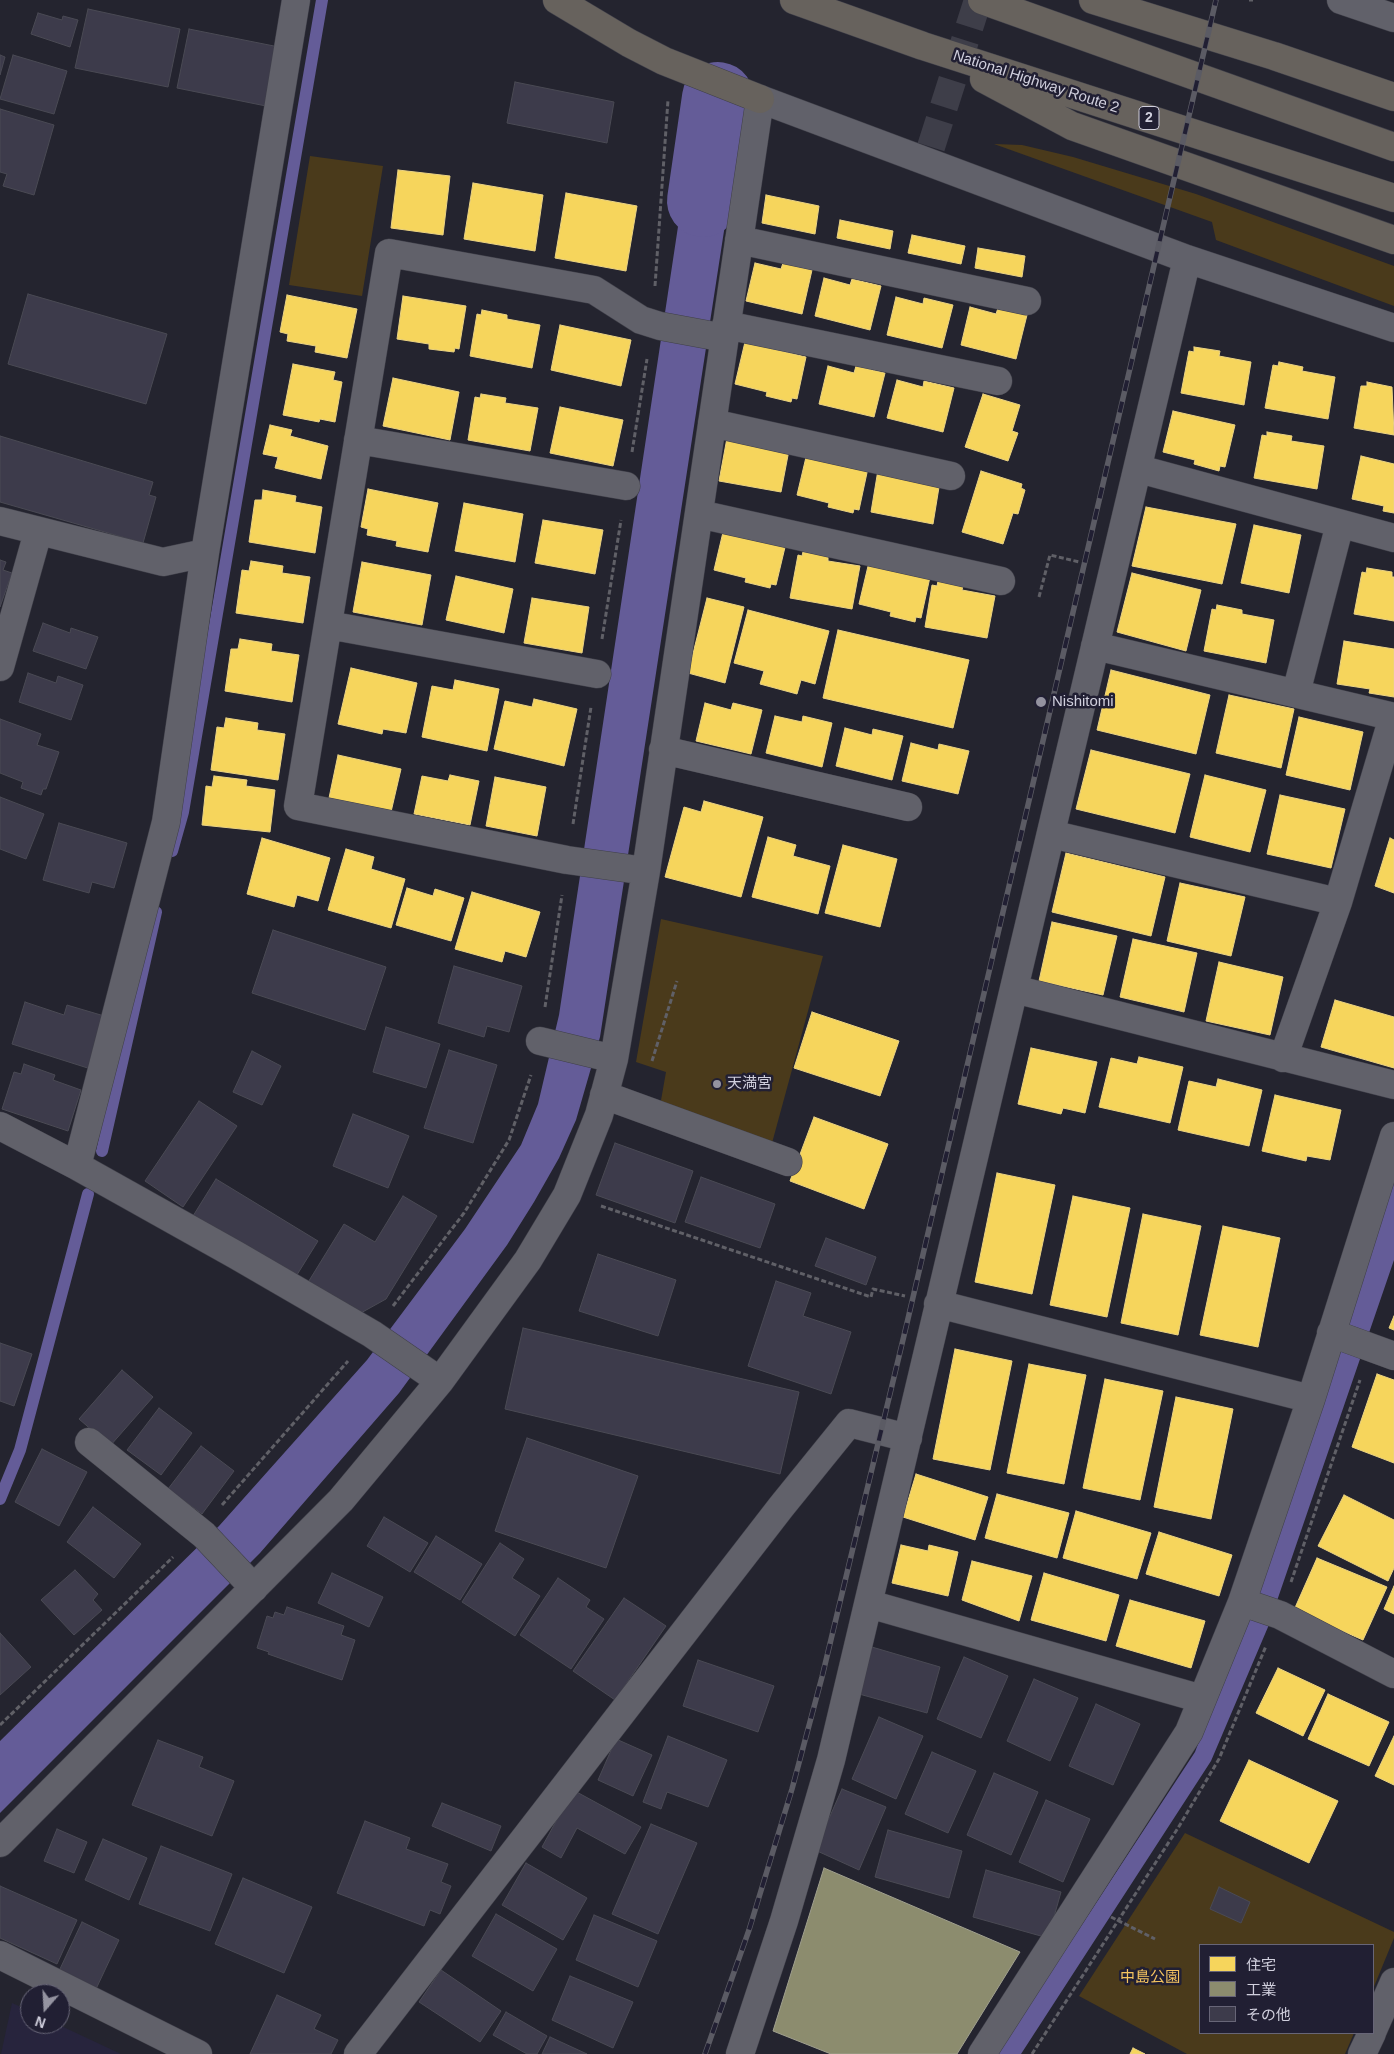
<!DOCTYPE html>
<meta charset="utf-8">
<style>
body{margin:0}
#map{position:relative;width:1394px;height:2054px;overflow:hidden;background:#24242f;font-family:Arial,"Noto Sans JP",sans-serif}
canvas{display:block}
.legend{position:absolute;left:1199px;top:1944px;width:175px;height:90px;box-sizing:border-box;background:#211f33;border:1px solid #676577;margin:0;padding:6px 9px;list-style:none;font-size:15px;color:#d0cfdd}
.legend li{display:flex;align-items:center;gap:10px;height:25px}
.legend b{width:25px;border:1px solid #676577}
.north{position:absolute;left:20px;top:1984px;width:50px;height:50px;box-sizing:border-box;background:#211f33;border:1px solid #676577;border-radius:50%;rotate:199deg;font-size:14px;font-weight:700;line-height:20px;text-align:center;color:#d0cfdd}
.north::after{content:'';display:block;margin:auto;width:18px;height:22px;background:#9493a0;clip-path:polygon(50% 0,100% 100%,50% 72%,0 100%)}
</style>
<div id="map">
<canvas width="1394" height="2054"></canvas>
<ul class="legend">
<li><b style="height:14px;background:#f6d55c"></b>住宅</li>
<li><b style="height:14px;background:#8c8c6e"></b>工業</li>
<li><b style="height:14px;background:#3d3b4b"></b>その他</li>
</ul>
<div class="north">N</div>
</div>
<script>
const ctx = document.querySelector('canvas').getContext('2d');
ctx.lineJoin = 'round';
function fillPath(path, color) {
  ctx.fillStyle = color;
  ctx.fill(path, 'evenodd');
}
function poly(rows) {
  const path = new Path2D();
  for (const r of rows) {
    path.moveTo(r[0], r[1]);
    for (let i = 2; i < r.length; i += 2) path.lineTo(r[i], r[i + 1]);
  }
  return path;
}
function stroke(path, color, width, dash) {
  ctx.strokeStyle = color;
  ctx.lineWidth = width;
  ctx.lineCap = dash ? 'butt' : 'round';
  ctx.setLineDash(dash || []);
  ctx.stroke(path);
}
function label(font, color, halo, rows, align = 'center') {
  ctx.font = font + ' Arial,"Noto Sans JP",sans-serif';
  ctx.lineWidth = 5;
  ctx.setLineDash([]);
  ctx.textBaseline = 'middle';
  ctx.strokeStyle = halo;
  ctx.fillStyle = color;
  for (const [text, x, y, turn = 0] of rows) {
    ctx.save();
    ctx.translate(x, y);
    ctx.rotate((+turn || 0) * Math.PI / 180);
    ctx.textAlign = isNaN(turn) ? turn : align;
    if (halo) ctx.strokeText(text, 0, 0);
    ctx.fillText(text, 0, 0);
    ctx.restore();
  }
}
fillPath(poly([
 [12,2003,30,2011,30,2024,57,2024,121,2054,1,2054]
]), '#27243d');
fillPath(poly([
 [994,144,1022,145,1073,157,1196,194,1394,266,1394,306,1216,240,1212,222],
 [310,156,383,166,362,296,289,285],
 [661,919,823,956,772,1143,660,1106,666,1072,636,1062],
 [1185,1833,1394,1932,1394,1938,1373,1989,1373,1945,1200,1945,1200,2033,1354,2033,1345,2054,1187,2054,1079,1996]
]), '#4a3a1b');
fillPath(poly([
 [698,94,729,106,740,127,600,1037,576,1120,559,1158,534,1202,507,1245,399,1393,260,1553,0,1813,0,1741,219,1526,367,1360,465,1229,521,1145,538,1104,559,1015],
 [1394,1180,1394,1260,1268,1627,1211,1761,1021,2054,997,2054,1195,1752,1246,1618]
]), '#645c98');
const homes = poly([
 [398,170,450,176,443,235,391,228,398,170],
 [473,183,543,195,535,251,464,239,473,183],
 [566,193,637,206,626,271,555,258,566,193],
 [766,195,819,206,815,234,762,223,766,195],
 [840,220,893,231,890,249,837,238,840,220],
 [912,235,965,246,961,264,908,253,912,235],
 [978,248,1025,256,1022,277,975,268,978,248],
 [755,263,781,269,783,263,812,270,802,314,746,301,755,263],
 [824,278,850,285,852,279,881,286,870,330,815,316,824,278],
 [287,295,357,309,347,358,315,352,316,346,287,341,288,334,280,332,287,295],
 [403,296,466,306,459,349,455,348,454,352,429,349,429,344,397,339,403,296],
 [896,297,923,304,924,298,953,305,942,348,887,335,896,297],
 [970,307,996,314,998,308,1027,315,1016,359,961,345,970,307],
 [482,310,507,315,507,319,540,325,532,368,470,356,477,314,481,315,482,310],
 [560,325,631,340,621,386,551,370,560,325],
 [745,342,806,357,797,399,792,398,791,402,766,396,767,392,735,384,745,342],
 [1194,347,1220,351,1219,356,1251,362,1244,405,1181,393,1189,351,1194,352,1194,347],
 [1279,362,1303,367,1302,371,1335,377,1328,419,1265,408,1273,365,1278,366,1279,362],
 [293,364,335,372,333,380,342,382,335,422,320,419,319,422,283,415,293,364],
 [828,366,854,373,856,366,885,373,874,417,819,404,828,366],
 [393,378,459,392,450,440,383,426,393,378],
 [897,380,923,387,924,381,954,388,943,432,887,418,897,380],
 [1367,382,1392,387,1394,435,1354,428,1361,386,1367,386,1367,382],
 [481,394,506,398,505,403,538,408,530,451,468,440,475,397,480,398,481,394],
 [983,394,1020,405,1012,431,1018,433,1008,461,965,447,983,394],
 [560,407,623,420,613,466,550,453,560,407],
 [1173,411,1235,425,1225,467,1220,466,1219,471,1194,464,1195,460,1163,452,1173,411],
 [270,425,292,430,290,436,328,446,321,479,275,468,278,457,263,454,270,425],
 [1267,432,1292,436,1291,441,1324,446,1317,489,1254,478,1262,435,1267,436,1267,432],
 [727,438,789,450,781,492,719,481,727,438],
 [807,453,868,468,859,510,854,509,853,513,828,507,829,503,797,495,807,453],
 [1361,456,1394,464,1394,513,1383,511,1384,506,1352,499,1361,456],
 [878,470,940,481,933,524,871,512,878,470],
 [981,471,1022,484,1021,488,1025,490,1018,514,1013,513,1003,544,962,532,981,471],
 [368,489,438,503,428,552,396,546,397,541,367,535,368,529,361,527,368,489],
 [263,490,296,496,295,502,322,507,315,553,249,542,255,500,262,500,263,490],
 [464,503,523,514,515,562,455,551,464,503],
 [1146,507,1236,524,1222,584,1132,566,1146,507],
 [543,520,603,530,595,574,535,563,543,520],
 [1254,525,1301,535,1289,593,1241,583,1254,525],
 [724,528,786,543,776,585,771,584,770,588,745,582,746,578,714,570,724,528],
 [803,552,828,556,828,561,860,566,852,609,790,598,798,555,802,556,803,552],
 [251,561,283,566,282,573,310,577,303,623,236,613,242,570,249,571,251,561],
 [362,562,431,575,422,625,353,612,362,562],
 [869,562,930,577,921,618,916,617,915,622,890,616,891,612,859,604,869,562],
 [1367,568,1392,572,1392,577,1394,577,1394,621,1354,614,1362,572,1366,573,1367,568],
 [1132,573,1201,590,1186,651,1117,632,1132,573],
 [456,576,513,589,504,633,446,620,456,576],
 [938,581,963,586,962,590,995,596,987,638,925,627,932,585,937,586,938,581],
 [532,598,589,607,582,653,524,643,532,598],
 [707,598,744,607,725,683,688,673,707,598],
 [1217,605,1242,610,1242,614,1274,620,1266,663,1204,651,1212,609,1216,610,1217,605],
 [748,610,829,631,815,684,801,680,797,694,760,684,764,671,734,663,748,610],
 [838,630,969,660,953,728,823,698,838,630],
 [240,639,272,644,271,651,299,655,292,702,225,691,231,649,238,649,240,639],
 [1344,641,1394,649,1394,697,1369,693,1370,689,1337,684,1344,641],
 [351,668,417,683,406,733,383,729,382,734,338,724,351,668],
 [1111,670,1210,695,1196,754,1097,730,1111,670],
 [455,680,499,689,487,751,422,737,432,686,453,690,455,680],
 [1229,695,1294,709,1281,768,1216,753,1229,695],
 [534,699,577,709,564,766,494,749,505,701,532,707,534,699],
 [705,703,731,710,733,703,762,710,751,754,696,741,705,703],
 [775,716,802,722,803,716,832,723,822,767,766,753,775,716],
 [1299,717,1363,732,1350,790,1286,775,1299,717],
 [226,718,258,723,257,730,285,734,278,780,211,770,217,727,224,728,226,718],
 [845,728,872,735,873,729,903,736,892,780,836,766,845,728],
 [911,743,938,750,939,744,969,751,958,794,902,781,911,743],
 [1091,750,1190,774,1175,833,1076,809,1091,750],
 [338,755,401,769,391,812,329,798,338,755],
 [450,775,479,781,470,825,414,814,422,776,448,781,450,775],
 [1205,775,1266,790,1250,852,1190,837,1205,775],
 [214,776,247,780,246,786,275,790,270,832,202,825,206,786,212,787,214,776],
 [495,777,546,787,537,836,486,826,495,777],
 [1280,795,1345,809,1331,868,1267,854,1280,795],
 [704,801,763,817,741,897,665,877,684,807,701,812,704,801],
 [768,837,796,845,793,856,830,866,818,914,752,897,768,837],
 [262,838,330,858,318,901,297,895,294,907,247,894,262,838],
 [1390,838,1394,840,1394,893,1375,886,1390,838],
 [843,845,897,859,880,927,825,913,843,845],
 [346,849,374,857,371,869,405,879,391,928,328,910,346,849],
 [1066,853,1165,877,1151,936,1052,912,1066,853],
 [1180,883,1245,897,1231,956,1167,941,1180,883],
 [407,888,433,896,435,889,464,898,451,941,396,925,407,888],
 [472,892,540,912,526,957,505,951,502,962,455,949,472,892],
 [1052,922,1117,936,1103,995,1039,981,1052,922],
 [1133,939,1197,953,1184,1012,1120,997,1133,939],
 [1219,962,1283,977,1270,1035,1206,1021,1219,962],
 [1335,1000,1394,1017,1394,1068,1321,1047,1335,1000],
 [812,1012,899,1041,880,1096,794,1068,812,1012],
 [1031,1048,1097,1062,1085,1113,1063,1108,1061,1114,1018,1104,1031,1048],
 [1139,1057,1183,1067,1170,1123,1099,1107,1111,1058,1137,1064,1139,1057],
 [1218,1079,1262,1090,1249,1146,1178,1130,1189,1081,1216,1087,1218,1079],
 [1275,1095,1341,1110,1330,1160,1307,1156,1306,1161,1262,1151,1275,1095],
 [814,1117,888,1144,864,1209,790,1181,814,1117],
 [997,1173,1055,1185,1032,1294,975,1282,997,1173],
 [1073,1196,1130,1208,1107,1317,1050,1305,1073,1196],
 [1143,1214,1201,1226,1178,1335,1121,1323,1143,1214],
 [1223,1226,1280,1238,1258,1347,1200,1335,1223,1226],
 [1394,1316,1394,1330,1389,1328,1394,1316],
 [955,1349,1012,1361,990,1470,933,1459,955,1349],
 [1029,1364,1086,1375,1064,1484,1007,1473,1029,1364],
 [1377,1374,1394,1380,1394,1463,1352,1447,1377,1374],
 [1105,1379,1163,1391,1140,1500,1083,1488,1105,1379],
 [1176,1397,1233,1409,1211,1519,1154,1507,1176,1397],
 [916,1474,988,1497,975,1540,903,1517,916,1474],
 [997,1494,1069,1513,1057,1558,985,1538,997,1494],
 [1344,1495,1394,1520,1394,1568,1388,1581,1318,1546,1344,1495],
 [1076,1511,1151,1533,1137,1579,1063,1558,1076,1511],
 [1159,1532,1232,1555,1219,1596,1146,1574,1159,1532],
 [901,1545,928,1551,929,1545,958,1552,948,1596,892,1583,901,1545],
 [1317,1558,1387,1587,1363,1640,1294,1610,1317,1558],
 [972,1561,1032,1576,1019,1621,962,1600,972,1561],
 [1044,1573,1119,1595,1106,1641,1031,1620,1044,1573],
 [1394,1586,1394,1614,1384,1609,1394,1586],
 [1130,1600,1205,1621,1191,1668,1116,1646,1130,1600],
 [1278,1668,1325,1690,1303,1736,1256,1713,1278,1668],
 [1328,1694,1389,1722,1369,1766,1308,1739,1328,1694],
 [1394,1736,1394,1785,1375,1776,1394,1736],
 [1249,1760,1338,1801,1309,1863,1220,1821,1249,1760],
 [1133,2048,1145,2054,1130,2054,1133,2048]
]);
fillPath(homes, '#f6d55c');
stroke(homes, '#ebd383', 1);
const industry = poly([
 [824,1868,1020,1952,957,2054,831,2054,773,2031,824,1868]
]);
fillPath(industry, '#8c8c6e');
stroke(industry, '#a0a08f', 1);
stroke(poly([
 [172,851,183,812,322,0],
 [102,1151,156,912],
 [0,1499,20,1450,88,1194]
]), '#645c98', 12);
stroke(poly([
 [703,201,718,98]
]), '#645c98', 72);
const building = poly([
 [88,9,180,29,168,87,75,68,88,9],
 [38,13,62,20,63,16,78,20,70,47,31,34,38,13],
 [189,29,279,47,266,106,177,88,189,29],
 [0,55,5,57,0,75,0,55],
 [13,55,67,71,54,114,0,99,13,55],
 [515,82,614,102,607,143,507,123,515,82],
 [0,109,54,125,34,195,3,186,7,174,0,172,0,109],
 [28,294,167,334,146,404,8,364,28,294],
 [0,436,153,482,149,495,156,497,143,543,0,502,0,436],
 [0,560,6,562,3,570,12,573,0,607,0,560],
 [43,623,70,633,71,628,98,637,86,669,33,651,43,623],
 [28,673,56,683,58,676,83,685,71,720,19,702,28,673],
 [0,719,41,734,37,745,59,752,46,789,43,789,41,795,21,788,23,782,0,773,0,719],
 [0,797,44,814,26,859,0,849,0,797],
 [59,823,127,843,114,888,92,882,89,893,43,880,59,823],
 [273,930,386,967,365,1030,252,993,273,930],
 [454,966,522,986,509,1032,487,1026,484,1037,438,1023,454,966],
 [25,1002,64,1015,67,1005,111,1018,94,1070,12,1044,25,1002],
 [386,1027,440,1044,426,1088,373,1072,386,1027],
 [449,1050,497,1065,473,1143,424,1128,449,1050],
 [252,1051,281,1066,262,1105,233,1092,252,1051],
 [24,1064,55,1075,53,1080,81,1090,68,1131,2,1109,14,1072,21,1074,24,1064],
 [199,1101,237,1126,183,1207,145,1181,199,1101],
 [353,1114,409,1136,388,1188,333,1166,353,1114],
 [615,1143,693,1171,675,1223,596,1195,615,1143],
 [701,1177,775,1204,760,1248,685,1222,701,1177],
 [216,1179,318,1241,295,1278,193,1216,216,1179],
 [403,1196,437,1216,386,1299,359,1314,307,1284,344,1224,375,1242,403,1196],
 [826,1238,876,1257,866,1285,815,1266,826,1238],
 [598,1254,676,1280,658,1336,579,1311,598,1254],
 [776,1281,811,1293,803,1316,851,1332,831,1394,748,1366,776,1281],
 [523,1328,799,1392,780,1474,505,1409,523,1328],
 [0,1343,32,1354,14,1406,0,1401,0,1343],
 [122,1370,153,1397,110,1446,79,1419,122,1370],
 [159,1408,192,1433,161,1475,127,1450,159,1408],
 [527,1438,638,1476,606,1568,495,1531,527,1438],
 [201,1446,234,1471,202,1514,168,1489,201,1446],
 [42,1449,87,1472,59,1526,15,1502,42,1449],
 [93,1507,141,1544,114,1578,67,1542,93,1507],
 [384,1517,428,1543,410,1572,367,1546,384,1517],
 [436,1536,482,1564,460,1600,414,1572,436,1536],
 [500,1543,524,1559,512,1578,540,1596,515,1636,462,1602,500,1543],
 [75,1570,98,1594,93,1600,102,1610,74,1635,41,1600,75,1570],
 [332,1573,383,1597,369,1627,318,1603,332,1573],
 [558,1578,590,1600,586,1607,604,1619,571,1669,520,1635,558,1578],
 [624,1598,666,1626,615,1700,573,1671,624,1598],
 [287,1607,344,1626,341,1635,355,1640,342,1680,268,1654,269,1652,257,1648,267,1616,273,1618,275,1612,284,1615,287,1607],
 [0,1633,31,1667,0,1695,0,1633],
 [865,1645,940,1667,927,1713,852,1692,865,1645],
 [964,1657,1008,1676,981,1738,937,1719,964,1657],
 [698,1660,774,1686,758,1732,683,1706,698,1660],
 [1034,1679,1078,1698,1050,1761,1007,1741,1034,1679],
 [1096,1704,1140,1724,1113,1785,1069,1766,1096,1704],
 [879,1717,923,1736,896,1799,852,1779,879,1717],
 [668,1736,727,1760,708,1807,667,1792,661,1809,643,1802,668,1736],
 [616,1739,652,1755,633,1796,598,1780,616,1739],
 [158,1740,203,1757,199,1767,234,1781,212,1836,132,1805,158,1740],
 [932,1752,976,1771,948,1833,905,1814,932,1752],
 [994,1773,1038,1792,1011,1855,967,1835,994,1773],
 [842,1789,886,1807,859,1870,815,1850,842,1789],
 [573,1790,641,1827,625,1854,577,1828,561,1858,542,1847,573,1790],
 [1046,1800,1090,1819,1063,1882,1019,1862,1046,1800],
 [442,1803,501,1826,491,1851,432,1826,442,1803],
 [365,1821,410,1838,406,1849,448,1864,441,1882,451,1886,440,1914,430,1910,424,1926,337,1893,365,1821],
 [651,1824,697,1843,658,1934,612,1914,651,1824],
 [57,1829,87,1842,74,1873,44,1861,57,1829],
 [888,1830,962,1851,949,1898,875,1877,888,1830],
 [103,1839,147,1858,129,1900,85,1880,103,1839],
 [161,1846,232,1874,210,1931,139,1904,161,1846],
 [526,1863,587,1898,563,1940,502,1905,526,1863],
 [986,1870,1061,1892,1048,1938,973,1917,986,1870],
 [243,1878,312,1907,284,1973,215,1944,243,1878],
 [0,1886,77,1920,57,1964,0,1938,0,1886],
 [1219,1887,1250,1902,1241,1923,1210,1909,1219,1887],
 [496,1914,557,1949,533,1991,472,1956,496,1914],
 [594,1915,657,1941,638,1987,576,1960,594,1915],
 [82,1922,119,1940,96,1989,59,1971,82,1922],
 [441,1970,501,2011,480,2042,419,2002,441,1970],
 [570,1976,633,2002,613,2048,552,2020,570,1976],
 [277,1995,321,2015,314,2029,338,2040,331,2054,250,2054,277,1995],
 [506,2012,547,2036,537,2054,527,2054,493,2035,506,2012],
 [550,2037,587,2054,542,2054,550,2037]
]);
fillPath(building, '#3d3b4b');
stroke(building, '#4a4a54', 1);
stroke(poly([
 [931,147,978,0]
]), '#3e3e49', 28, [28, 14]);
const minor = poly([
 [1341,0,1394,18],
 [739,240,1027,301],
 [726,325,998,381],
 [712,423,951,476],
 [358,440,626,486],
 [1139,469,1394,538],
 [699,514,1001,581],
 [0,521,163,562,205,553],
 [328,625,597,674],
 [1095,646,1394,717],
 [0,667,38,532],
 [1296,693,1340,524],
 [663,750,908,807],
 [1051,834,1338,902],
 [646,871,567,860,298,806,389,253,594,290,641,320,660,326,725,338],
 [1014,989,1394,1085],
 [540,1041,614,1059],
 [1283,1058,1338,902,1393,717],
 [604,1095,788,1162],
 [0,1126,77,1166,236,1255,372,1334,440,1381],
 [77,1166,166,822,205,553,296,0],
 [938,1304,1311,1399],
 [1331,1333,1394,1356],
 [89,1442,204,1535,254,1588],
 [1242,1602,1280,1615,1394,1674],
 [869,1604,1202,1699],
 [0,1843,341,1500,440,1381,528,1260,567,1195,599,1115,614,1059,646,871,760,99,1187,259,1394,328],
 [0,1955,198,2054],
 [1373,2030,1394,1982],
 [358,2054,781,1507,849,1423,908,1438],
 [740,2054,784,1921,831,1760,1187,259],
 [982,2054,1189,1732,1242,1602,1311,1399,1394,1136],
 [1362,2054,1372,2033]
]);
const highway = poly([
 [557,0,629,43,664,61,760,99],
 [794,0,923,46,1394,198],
 [982,0,1394,147],
 [1093,0,1274,56,1394,97],
 [984,79,1072,126,1394,240]
]);
stroke(minor, '#40404a', 29);
stroke(highway, '#40404a', 29);
stroke(poly([
 [1249,0,1253,0],
 [655,286,668,100],
 [632,452,647,359],
 [1039,597,1050,555,1079,562],
 [602,639,621,520],
 [573,824,591,707],
 [545,1007,562,895],
 [652,1061,677,981],
 [601,1206,871,1297,873,1289,905,1296],
 [393,1306,464,1213,509,1140,531,1075],
 [222,1505,348,1361],
 [1291,1582,1360,1380],
 [0,1725,173,1557],
 [1111,1917,1155,1939],
 [1032,2054,1178,1828,1219,1759,1266,1646]
]), '#606067', 3, [5, 2.5]);
stroke(minor, '#61616a', 28);
stroke(highway, '#67625d', 28);
const rail = poly([
 [705,2054,749,1930,792,1789,822,1677,907,1323,1216,0]
]);
stroke(rail, '#5b5b64', 5.5);
stroke(rail, '#211f33', 4, [11]);
for (const [x, y, r, color] of [
 [1041,702,6,"#9493a0"],
 [717,1084,5,"#9493a0"]
]) {
  const dot = new Path2D();
  dot.arc(x, y, r, 0, 2 * Math.PI);
  ctx.fillStyle = color;
  ctx.fill(dot);
  stroke(dot, '#211f33', 2);
}
for (const [x, y, w] of [
 [1149,118,20]
]) {
  const box = new Path2D();
  box.roundRect(x - w / 2, y - 11.5, w, 23, 4);
  ctx.fillStyle = '#211f33';
  ctx.fill(box);
  stroke(box, '#d0cfdd', 1);
}
label('bold 14px', '#d0cfdd', null, [
 ["2",1149,118]
]);
label('15px', '#d0cfdd', '#211f33', [
 ["National Highway Route 2",1036,82,18]
]);
label('15px', '#d0cfdd', '#211f33', [
 ["Nishitomi",1052,702],
 ["天満宮",727,1084]
], 'left');
label('15px', '#f4c35f', '#211f33', [
 ["中島公園",1150,1978]
]);
</script>
